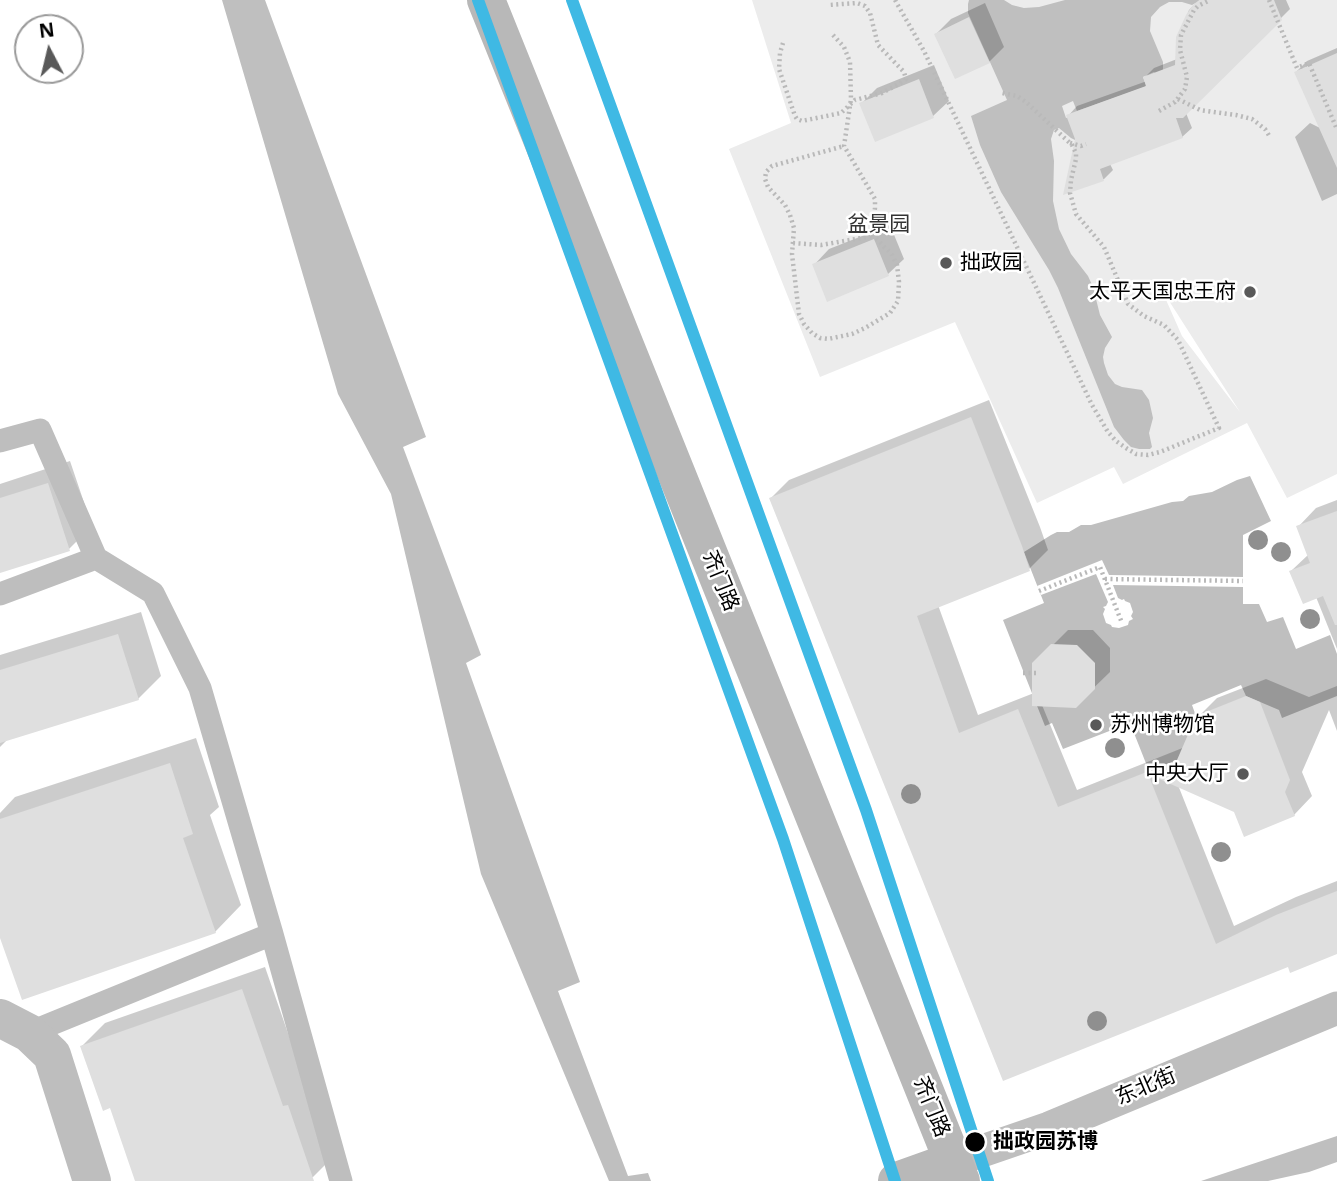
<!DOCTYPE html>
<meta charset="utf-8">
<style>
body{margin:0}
#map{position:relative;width:1337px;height:1181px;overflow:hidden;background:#fff;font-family:"Noto Sans",sans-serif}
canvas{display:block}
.north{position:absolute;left:14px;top:14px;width:70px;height:70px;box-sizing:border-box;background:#fff;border:2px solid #999;border-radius:50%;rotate:353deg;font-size:19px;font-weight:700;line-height:28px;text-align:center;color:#000}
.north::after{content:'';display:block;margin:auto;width:24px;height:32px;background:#595959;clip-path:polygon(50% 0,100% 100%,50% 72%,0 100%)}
</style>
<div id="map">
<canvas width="1337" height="1181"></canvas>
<div class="north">N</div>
</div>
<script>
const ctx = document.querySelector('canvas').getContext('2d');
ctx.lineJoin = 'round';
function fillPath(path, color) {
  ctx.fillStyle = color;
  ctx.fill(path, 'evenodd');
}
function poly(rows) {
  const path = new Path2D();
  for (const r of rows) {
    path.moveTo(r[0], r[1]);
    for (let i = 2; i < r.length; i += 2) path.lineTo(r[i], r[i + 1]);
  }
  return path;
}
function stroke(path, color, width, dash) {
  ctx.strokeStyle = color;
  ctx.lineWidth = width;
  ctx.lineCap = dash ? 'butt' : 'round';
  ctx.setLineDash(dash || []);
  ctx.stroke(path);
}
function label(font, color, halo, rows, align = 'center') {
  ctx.font = font + ' "Noto Sans","Noto Sans SC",sans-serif';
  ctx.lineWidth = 5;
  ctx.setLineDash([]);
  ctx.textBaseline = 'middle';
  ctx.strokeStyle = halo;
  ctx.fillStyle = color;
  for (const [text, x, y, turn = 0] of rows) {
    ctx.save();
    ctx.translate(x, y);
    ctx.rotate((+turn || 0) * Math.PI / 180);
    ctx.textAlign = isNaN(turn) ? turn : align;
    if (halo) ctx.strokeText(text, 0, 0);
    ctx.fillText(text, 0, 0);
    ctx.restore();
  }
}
fillPath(poly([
 [752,0,1337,0,1337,474,1287,498,1247,423,1123,484,1114,467,1037,503,955,322,820,377,729,149,791,123],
 [1163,293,1164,293,1240,412,1182,336]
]), '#ececec');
fillPath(poly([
 [222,0,265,0,426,437,403,447,481,655,466,663,580,982,558,991,628,1176,648,1173,651,1181,609,1181,481,874,391,494,338,394],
 [969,0,1004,0,1012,5,1024,8,1039,7,1065,0,1201,0,1192,5,1182,2,1169,2,1160,7,1151,17,1150,31,1163,62,1163,82,1154,72,1143,77,1146,85,1145,87,1077,111,1073,101,1062,106,1066,118,1076,114,1079,142,1071,138,1059,128,1054,130,1051,139,1054,161,1053,201,1059,229,1071,254,1088,276,1093,287,1100,315,1112,337,1105,348,1103,357,1104,363,1108,375,1115,384,1122,387,1142,390,1149,400,1153,418,1149,433,1152,447,1150,449,1139,449,1131,447,1124,440,1114,427,1058,288,1049,270,1001,192,980,145,971,116,1007,100,968,13,968,4],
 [1250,476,1271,521,1243,535,1243,604,1259,604,1267,622,1283,617,1296,649,1330,635,1337,654,1337,696,1282,718,1279,710,1246,696,1241,685,1192,705,1196,716,1186,757,1149,771,1130,723,1063,749,1052,723,1045,726,1003,620,1044,603,1024,552,1051,535,1057,532,1069,532,1081,525,1091,525,1172,502,1183,501,1189,496,1212,492,1237,480],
 [1337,1136,1337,1162,1309,1172,1268,1181,1201,1181]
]), '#bfbfbf');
fillPath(poly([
 [1102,560,1109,575,1243,577,1243,587,1113,585,1118,598,1122,600,1124,599,1125,601,1130,603,1133,612,1131,616,1133,619,1129,621,1128,625,1119,628,1112,627,1111,625,1106,623,1103,614,1105,609,1103,607,1106,606,1108,602,1096,574,1041,595,1037,586]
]), '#fff');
fillPath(poly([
 [1199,0,1286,0,1290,9,1186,113,1192,128,1182,137,1110,164,1113,170,1104,179,1065,193,1076,139,1068,116,1077,106,1147,81,1145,77,1154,68,1177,59,1176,42,1189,10],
 [985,3,1004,47,989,62,936,34,951,19],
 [1337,48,1337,194,1322,201,1295,137,1310,123,1322,129,1296,72,1307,61],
 [934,65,949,101,933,116,861,104,877,88],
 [890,225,904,259,888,274,814,265,829,249],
 [989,400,1040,527,1048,550,1029,569,938,605,978,715,1034,693,1034,664,1068,630,1093,630,1110,648,1110,672,1075,706,1042,705,1077,790,1185,747,1198,717,1217,698,1266,679,1309,697,1337,686,1337,731,1329,710,1302,772,1312,796,1294,815,1236,810,1178,785,1234,926,1296,897,1337,881,1337,952,1289,964,1004,1078,771,498,789,480],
 [70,461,92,526,69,549,0,572,0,484],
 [1337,500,1337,649,1316,597,1291,571,1309,554,1298,527,1316,508],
 [141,612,161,676,138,699,8,739,0,747,0,655],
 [196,738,219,807,210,815,241,905,215,932,0,933,0,813,15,797],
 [265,967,306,1085,335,1155,313,1177,302,1181,137,1181,111,1106,82,1046,105,1023]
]), '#0003');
fillPath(poly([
 [1199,0,1274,0,1282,20,1183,118,1176,118,1183,138,1100,169,1104,181,1063,195,1075,139,1066,115,1146,86,1143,77,1175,65,1176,37,1186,15,1193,5],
 [969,17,990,63,955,79,934,34],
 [1337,53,1337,168,1294,72],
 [919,79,934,118,875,142,859,103],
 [874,239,889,276,827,302,812,264],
 [971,417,1022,546,1030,571,917,616,959,733,1018,709,1058,807,1177,760,1196,716,1246,696,1260,702,1290,780,1285,792,1295,816,1244,837,1234,812,1148,774,1216,944,1276,915,1337,891,1337,954,1290,973,1288,967,1003,1081,769,498],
 [48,483,70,551,0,573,0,498],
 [1337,511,1337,625,1335,625,1323,596,1303,604,1289,571,1310,563,1296,526],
 [118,634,139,700,0,743,0,670],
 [1051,644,1077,645,1095,663,1095,689,1076,708,1032,706,1032,663],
 [170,763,193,834,183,838,216,933,22,1000,0,938,0,819],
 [242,989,283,1106,288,1105,314,1181,135,1181,110,1108,103,1111,80,1046]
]), '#dfdfdf');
stroke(poly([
 [895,0,924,51,1092,405,1108,432,1116,441,1126,448,1136,454,1148,455,1160,452,1219,428,1178,340,1164,325,1144,316,1128,304,1104,247,1076,214,1070,193,1071,180,1076,159,1076,153,1072,145,1026,102,1017,96,1002,93],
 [1269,0,1297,68,1309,63,1336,127],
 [833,35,844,47,850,62,851,99,844,146,875,199,875,208,871,233,892,255,897,265,899,282,898,301,890,313,865,328,852,334,828,339,820,338,812,333,804,324,799,314,792,254,794,228,790,215,785,205,768,187,765,179,766,172,772,166,844,146],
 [783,43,780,53,779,69,795,116,797,119,802,121,841,113,855,100,882,93,904,81,906,79,904,72,878,45,870,13,865,6,857,3,829,5],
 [1178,99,1200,110,1236,115,1252,119,1265,129,1270,137],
 [1159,111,1175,102,1185,89,1187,77,1180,50,1181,35,1194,10,1198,6,1210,0],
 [1070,143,1081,146,1086,144],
 [793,243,821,245,873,236],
 [1105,579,1243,581],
 [1039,591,1100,567,1122,623],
 [1023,673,1036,673]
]), '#b9b9b9', 4.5, [2, 3.5]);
stroke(poly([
 [0,441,40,430,96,558,0,594],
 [272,934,341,1181],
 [29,1033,272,934,200,688,153,593,96,558]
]), '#bebebe', 23);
stroke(poly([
 [953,1161,1049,1128,1337,1008]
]), '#bebebe', 33);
stroke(poly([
 [0,1018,29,1033,52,1055,92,1181]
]), '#bebebe', 38);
stroke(poly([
 [486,0,961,1181],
 [897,1181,953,1161]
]), '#b8b8b8', 38);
stroke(poly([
 [478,0,783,839,895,1181],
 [572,0,866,810,988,1181]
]), '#3fb9e4', 12);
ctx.fillStyle = '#8f8f8f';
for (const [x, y] of [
 [1258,540],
 [1281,552],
 [1310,619],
 [1115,748],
 [911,794],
 [1221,852],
 [1097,1021]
]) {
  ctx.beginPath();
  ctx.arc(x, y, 10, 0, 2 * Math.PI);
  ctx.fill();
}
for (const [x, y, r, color] of [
 [946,263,7,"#595959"],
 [1250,292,7,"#595959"],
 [1096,725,7,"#595959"],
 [1243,774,7,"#595959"],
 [975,1142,11,"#000"]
]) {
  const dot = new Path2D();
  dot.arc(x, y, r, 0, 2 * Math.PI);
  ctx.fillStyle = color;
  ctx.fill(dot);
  stroke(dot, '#fff', 2.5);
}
label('21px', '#333', '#fff', [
 ["盆景园",879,225]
]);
label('21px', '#000', '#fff', [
 ["拙政园",960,263],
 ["太平天国忠王府",1236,292,"right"],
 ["苏州博物馆",1110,725],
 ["中央大厅",1229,774,"right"]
], 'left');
label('21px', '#000', '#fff', [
 ["齐门路",720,581,68],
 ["东北街",1146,1087,-23],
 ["齐门路",931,1107,68]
]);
label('bold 21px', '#000', '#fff', [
 ["拙政园苏博",993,1142]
], 'left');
</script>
